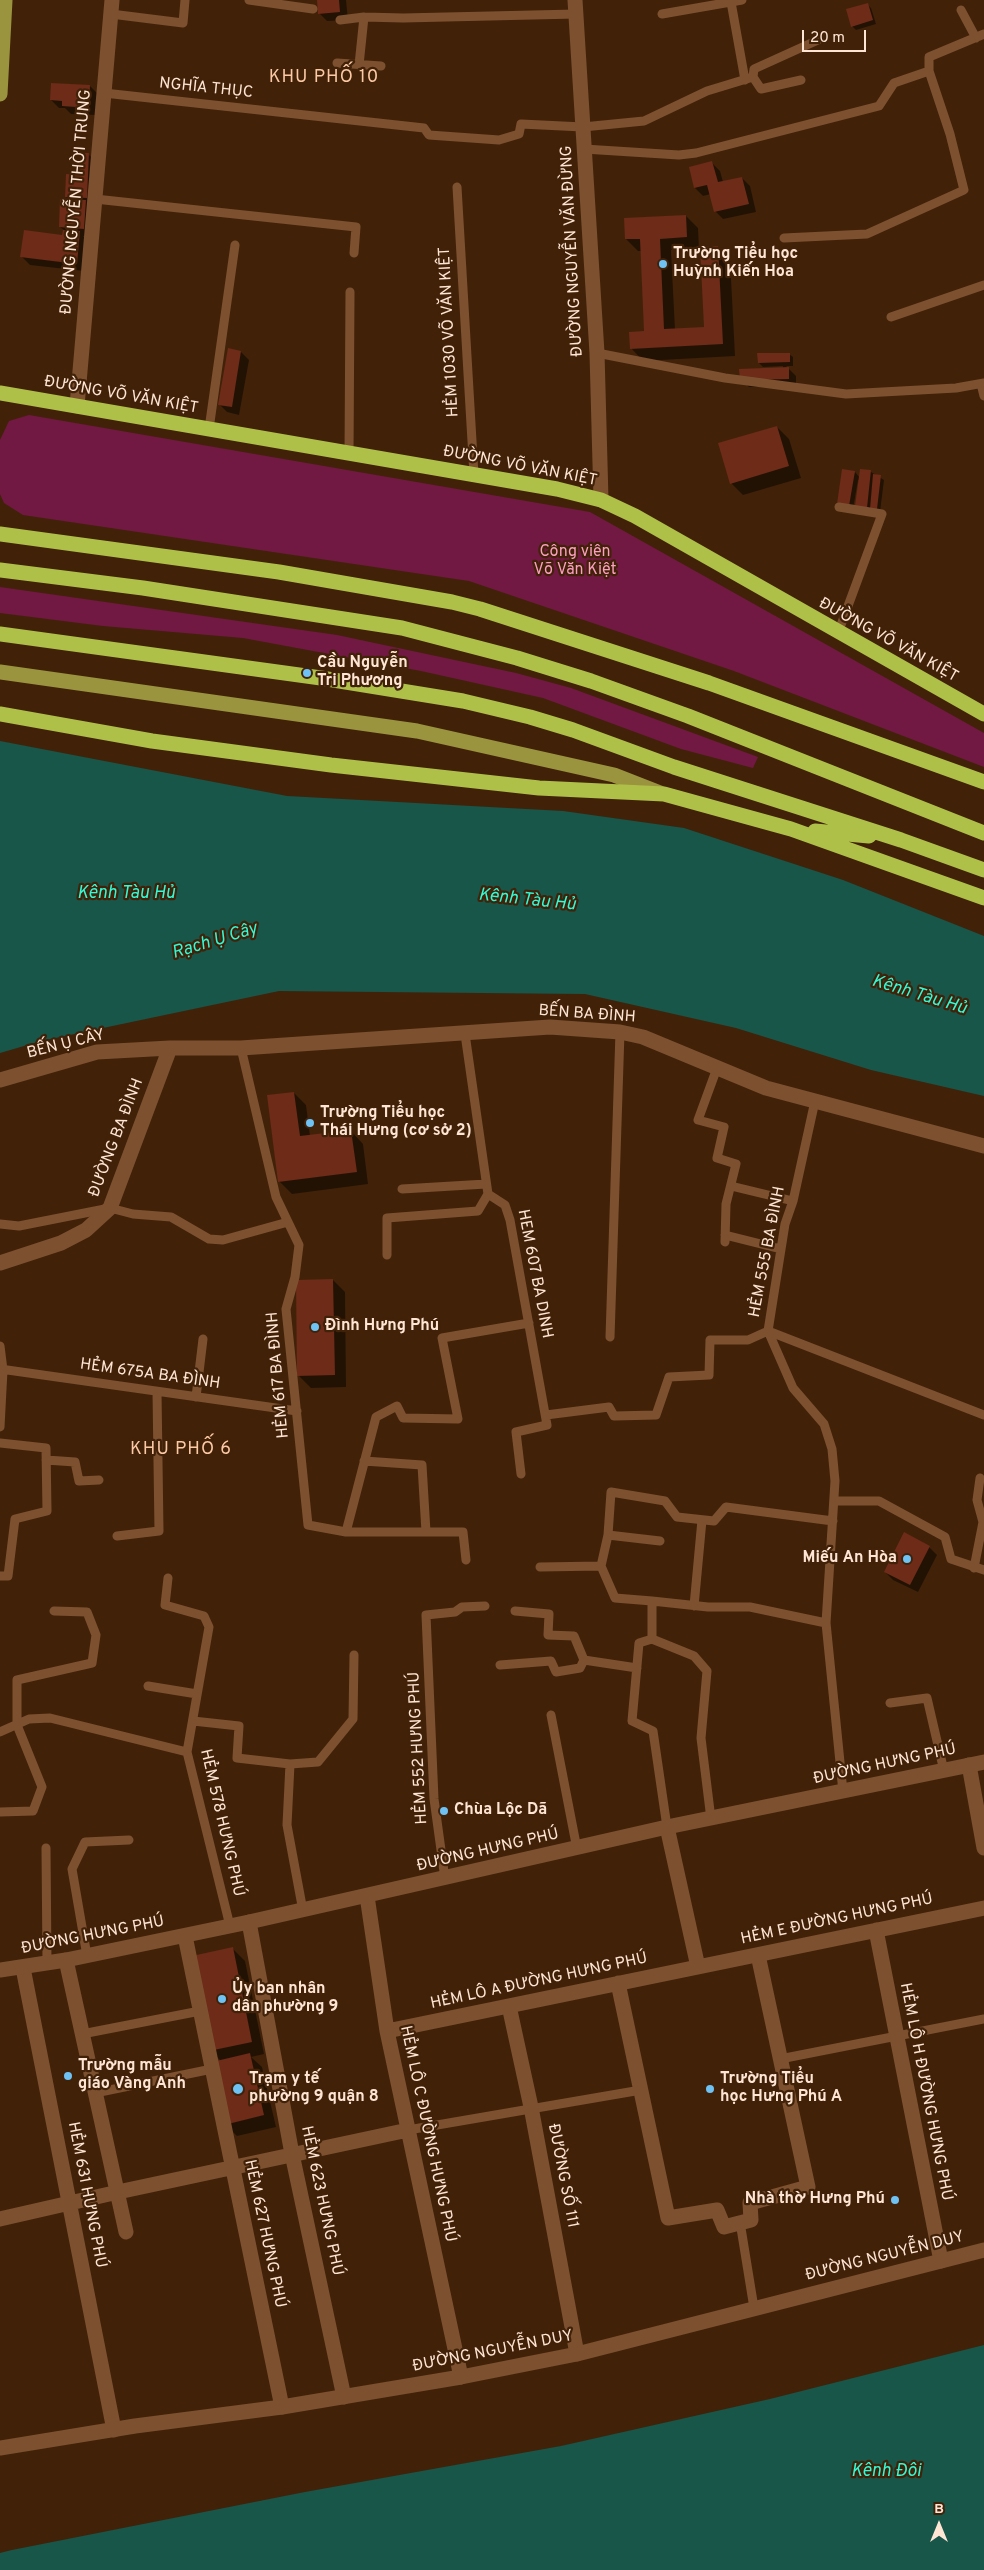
<!DOCTYPE html>
<meta charset="utf-8">
<style>
body{margin:0}
#map{position:relative;width:984px;height:2570px;overflow:hidden;background:#412209;font-family:Overpass,sans-serif}
canvas{display:block}
.north{position:absolute;left:914px;top:2500px;width:50px;height:50px;-webkit-text-stroke:4px #412209;paint-order:stroke;rotate:0deg;font-size:14px;font-weight:700;line-height:20px;text-align:center;color:#ffe5d3}
.north::after{content:'';display:block;margin:auto;width:18px;height:22px;background:#ffe5d3;clip-path:polygon(50% 0,100% 100%,50% 72%,0 100%)}
.scale{position:absolute;left:802px;top:30px;width:64px;height:22px;box-sizing:border-box;border:2px solid #ffe5d3;border-top:0;padding-left:6px;font-size:15px;line-height:18px;white-space:nowrap;color:#ffe5d3;-webkit-text-stroke:4px #412209;paint-order:stroke}
</style>
<div id="map">
<canvas width="984" height="2570"></canvas>
<div class="north">B</div>
<div class="scale">20 m</div>
</div>
<script>
const ctx = document.querySelector('canvas').getContext('2d');
ctx.lineJoin = 'round';
function fillPath(path, color) {
  ctx.fillStyle = color;
  ctx.fill(path, 'evenodd');
}
function poly(rows) {
  const path = new Path2D();
  for (const r of rows) {
    path.moveTo(r[0], r[1]);
    for (let i = 2; i < r.length; i += 2) path.lineTo(r[i], r[i + 1]);
  }
  return path;
}
function stroke(path, color, width, dash) {
  ctx.strokeStyle = color;
  ctx.lineWidth = width;
  ctx.lineCap = dash ? 'butt' : 'round';
  ctx.setLineDash(dash || []);
  ctx.stroke(path);
}
function label(font, color, halo, rows, align = 'center') {
  ctx.font = font + ' Overpass,sans-serif';
  ctx.lineWidth = 4.5;
  ctx.setLineDash([]);
  ctx.textBaseline = 'middle';
  ctx.strokeStyle = halo;
  ctx.fillStyle = color;
  for (const [text, x, y, turn = 0] of rows) {
    ctx.save();
    ctx.translate(x, y);
    ctx.rotate((+turn || 0) * Math.PI / 180);
    ctx.textAlign = isNaN(turn) ? turn : align;
    if (halo) ctx.strokeText(text, 0, 0);
    ctx.fillText(text, 0, 0);
    ctx.restore();
  }
}
fillPath(poly([
 [29,415,590,512,984,733,984,767,734,671,469,581,23,515,4,503,0,494,0,440,9,421],
 [0,587,337,635,516,673,571,688,758,757,753,768,681,749,543,698,421,671,243,638,103,626,0,613]
]), '#711942');
fillPath(poly([
 [0,741,287,796,563,811,684,828,843,880,984,936,984,1096,871,1070,736,1028,585,994,279,991,41,1041,0,1053],
 [984,2345,984,2570,0,2570,0,2553,12,2550,305,2492,561,2446,770,2399]
]), '#18564a');
fillPath(poly([
 [318,0,346,0,348,20,327,21,319,13],
 [867,4,871,8,876,24,856,30,852,26],
 [90,86,98,94,97,115,71,114,65,108,59,108,51,100],
 [89,155,97,163,91,236,83,236,88,241,84,271,30,265,22,257,64,236,64,230,60,227,70,201,66,197,81,176],
 [712,163,720,171,723,182,742,178,750,186,756,212,723,219,715,211,711,194,703,196,695,188],
 [686,216,698,228,699,249,671,250,675,330,705,328,718,247,730,259,735,356,643,361,631,348,645,333,641,251,638,251,626,239],
 [229,350,241,352,249,360,239,415,227,412,219,404],
 [789,354,793,357,793,366,786,366,796,376,796,387,749,387,741,379,783,368,783,366,763,367,759,363],
 [777,427,789,439,801,478,743,495,731,483],
 [861,470,871,472,884,480,880,512,860,510,860,480,858,480,853,509,842,507,855,472,860,478],
 [294,1093,306,1105,310,1136,351,1131,363,1144,368,1184,292,1194,279,1181],
 [333,1280,345,1292,346,1387,311,1388,299,1376],
 [929,1547,937,1555,918,1592,893,1580,885,1572],
 [233,1949,245,1961,264,2054,251,2057,262,2067,276,2127,237,2136,225,2124,221,2061,210,2050]
]), '#0007');
fillPath(poly([
 [317,0,339,0,340,12,318,14],
 [868,3,873,20,851,27,846,9],
 [51,83,90,85,89,108,62,106,62,101,50,100],
 [81,153,89,153,87,198,65,197,66,174,80,175],
 [712,161,718,182,742,177,749,204,714,212,707,185,694,188,689,167],
 [60,199,86,200,84,229,59,227],
 [686,215,687,237,660,239,664,329,704,327,700,247,718,246,723,344,630,349,629,332,644,331,640,239,625,239,624,218],
 [24,230,62,235,63,230,80,231,77,264,20,257],
 [228,348,241,351,232,407,218,405],
 [757,353,790,353,790,362,758,363],
 [789,367,789,379,740,380,739,369],
 [777,426,789,466,730,484,718,443],
 [842,469,855,471,849,506,837,504],
 [860,469,871,470,867,508,855,506],
 [873,474,881,475,877,509,870,509],
 [294,1092,300,1136,351,1130,357,1172,278,1182,267,1095],
 [333,1279,335,1375,297,1376,296,1280],
 [904,1532,930,1546,910,1585,884,1572],
 [233,1947,252,2042,209,2051,192,1956],
 [250,2053,264,2115,224,2125,212,2062]
]), '#6d2b18');
stroke(poly([
 [249,0,313,9],
 [731,2,745,80],
 [961,10,976,38],
 [111,14,183,23,185,0],
 [662,14,742,0],
 [340,20,364,17,403,18,576,14],
 [337,63,381,66],
 [359,65,364,17],
 [801,80,761,89,753,77,754,69,818,40],
 [104,93,424,128,429,135,499,140,519,134,521,124,583,127,644,121,707,91,753,77],
 [584,149,679,155,696,153,879,106,894,83,929,71],
 [457,187,474,475],
 [95,199,356,227,354,253],
 [784,238,867,234,964,190,950,134,929,71,929,57,984,34],
 [891,317,984,285],
 [597,353,725,378,846,394,956,388,984,383],
 [981,384,984,396],
 [209,429,235,245],
 [349,454,350,292],
 [838,633,882,514,839,507],
 [465,1034,488,1194,505,1205,510,1220,547,1425,516,1432,521,1474],
 [241,1048,276,1197,299,1245,295,1277,286,1309,308,1525,346,1532,463,1532,466,1560],
 [717,1068,698,1120,724,1127,717,1158,736,1164,726,1204,725,1242],
 [731,1186,793,1201],
 [402,1189,486,1184],
 [0,1224,19,1226,110,1208,133,1214,171,1217,209,1239,223,1240,288,1222],
 [725,1235,781,1249],
 [387,1255,387,1218,478,1211,488,1194],
 [768,1331,793,1388,824,1424,832,1449,835,1481,826,1623,843,1792],
 [768,1331,984,1415],
 [610,1337,620,1032],
 [0,1346,3,1370,0,1427],
 [0,1369,297,1411],
 [196,1397,203,1339],
 [546,1415,609,1407,614,1416,656,1415,669,1377,709,1375,710,1340,748,1340,768,1331,785,1224,793,1201,815,1101],
 [0,1443,46,1448,47,1511,15,1519,8,1576,0,1576],
 [46,1460,75,1462,79,1481,99,1480],
 [364,1461,422,1465,426,1532],
 [834,1501,879,1501,945,1537,951,1559,984,1570],
 [346,1532,376,1417,397,1406,403,1418,458,1419,442,1338,529,1323],
 [608,1535,660,1541],
 [117,1536,159,1531,157,1392],
 [540,1567,601,1566],
 [974,1568,983,1522,977,1500,980,1478],
 [168,1578,165,1605,204,1616,209,1627,187,1752,230,1926],
 [652,1601,708,1607,750,1607,826,1623],
 [694,1606,702,1520],
 [515,1611,549,1614,548,1635,574,1636,584,1660,637,1668],
 [652,1639,694,1656,707,1671,701,1738,711,1819],
 [500,1665,551,1661,556,1672,580,1668,584,1660],
 [148,1686,197,1694],
 [890,1703,927,1698,944,1771],
 [551,1715,577,1849],
 [193,1721,239,1726,237,1758,290,1764,287,1825,303,1911],
 [0,1732,29,1719,50,1718,187,1752],
 [290,1764,318,1762,353,1719,354,1655],
 [0,1812,33,1811,42,1787,17,1725,17,1680,92,1663,96,1635,87,1612,54,1611],
 [667,1827,653,1731,632,1721,639,1643,652,1639,652,1601,615,1598,601,1566,608,1535,611,1492,665,1501,677,1517,714,1521,726,1507,833,1521],
 [46,1848,47,1963],
 [445,1879,434,1799,426,1615,455,1612,462,1607,485,1606],
 [87,1956,72,1869,85,1842,129,1840],
 [82,2034,200,2011],
 [780,2059,984,2019],
 [95,2093,212,2069],
 [408,2130,641,2090],
 [740,2222,754,2308]
]), '#7d5130', 9);
stroke(poly([
 [575,0,597,353,601,500],
 [77,406,112,0],
 [969,1765,984,1848],
 [667,1827,698,1967],
 [367,1896,387,2031,461,2377],
 [249,1922,292,2154,344,2397],
 [876,1930,941,2261],
 [185,1936,282,2407],
 [66,1960,126,2232],
 [23,1968,114,2430],
 [618,1983,668,2218,717,2210,724,2227,751,2220,750,2203,808,2187,758,1955],
 [509,2006,531,2107,577,2354],
 [387,2031,984,1908],
 [0,2219,118,2192,408,2130]
]), '#7d5130', 15);
stroke(poly([
 [0,1080,97,1052,170,1048,241,1048,550,1027,620,1032,643,1037,766,1088,984,1146],
 [0,1263,61,1243,86,1230,110,1208,170,1048],
 [0,1970,66,1960,249,1922,667,1827,984,1762],
 [0,2448,135,2426,282,2407,461,2377,577,2354,984,2250]
]), '#7d5130', 15);
stroke(poly([
 [0,94,5,0],
 [0,672,417,731,614,775,660,793]
]), '#9b943f', 15);
stroke(poly([
 [0,393,557,489,601,500,635,516,984,714],
 [0,534,279,572,452,602,480,609,709,683,984,782],
 [0,570,143,588,402,628,517,658,591,681,688,716,984,833],
 [0,634,321,678,463,701,530,717,573,730,674,767,901,840,984,870],
 [0,714,152,741,331,765,539,788,664,794,791,829,984,898],
 [815,831,869,836]
]), '#afc049', 15);
for (const [x, y, r, color] of [
 [663,264,5,"#6fc2f4"],
 [307,673,5,"#6fc2f4"],
 [310,1123,5,"#6fc2f4"],
 [315,1327,5,"#6fc2f4"],
 [907,1559,5,"#6fc2f4"],
 [444,1811,5,"#6fc2f4"],
 [222,1999,5,"#6fc2f4"],
 [68,2076,5,"#6fc2f4"],
 [238,2089,6,"#6fc2f4"],
 [710,2089,5,"#6fc2f4"],
 [895,2200,5,"#6fc2f4"]
]) {
  const dot = new Path2D();
  dot.arc(x, y, r, 0, 2 * Math.PI);
  ctx.fillStyle = color;
  ctx.fill(dot);
  stroke(dot, '#412209', 2);
}
label('16px', '#ffe5d3', '#412209', [
 ["NGHĨA THỤC",206,89,6],
 ["ĐƯỜNG NGUYỄN THỜI TRUNG",77,202,-85],
 ["ĐƯỜNG NGUYỄN VĂN ĐỪNG",573,251,-93],
 ["HẺM 1030 VÕ VĂN KIỆT",450,332,-93],
 ["ĐƯỜNG VÕ VĂN KIỆT",121,396,10],
 ["ĐƯỜNG VÕ VĂN KIỆT",520,467,11],
 ["ĐƯỜNG VÕ VĂN KIỆT",888,641,29],
 ["BẾN BA ĐÌNH",587,1015,4],
 ["BẾN Ụ CÂY",66,1045,-14],
 ["ĐƯỜNG BA ĐÌNH",117,1138,-69],
 ["HẺM 555 BA ĐÌNH",768,1252,-79],
 ["HEM 607 BA DINH",534,1274,79],
 ["HẺM 675A BA ĐÌNH",150,1375,8],
 ["HẺM 617 BA ĐÌNH",279,1375,-95],
 ["HẺM 552 HƯNG PHÚ",419,1748,-93],
 ["ĐƯỜNG HƯNG PHÚ",885,1765,-12],
 ["HẺM 578 HƯNG PHÚ",221,1823,77],
 ["ĐƯỜNG HƯNG PHÚ",488,1851,-13],
 ["HẺM E ĐƯỜNG HƯNG PHÚ",837,1920,-12],
 ["ĐƯỜNG HƯNG PHÚ",93,1936,-11],
 ["HẺM LÔ A ĐƯỜNG HƯNG PHÚ",539,1982,-12],
 ["HẺM LÔ H ĐƯỜNG HƯNG PHÚ",925,2092,79],
 ["HẺM LÔ C ĐƯỜNG HƯNG PHÚ",427,2134,78],
 ["ĐƯỜNG SỐ 111",562,2176,79],
 ["HẺM 631 HƯNG PHÚ",86,2195,79],
 ["HẺM 623 HƯNG PHÚ",321,2201,78],
 ["HẺM 627 HƯNG PHÚ",264,2234,78],
 ["ĐƯỜNG NGUYỄN DUY",885,2257,-14],
 ["ĐƯỜNG NGUYỄN DUY",493,2352,-11]
]);
label('bold 16px', '#ffe5d3', '#412209', [
 ["Trường Tiểu học",673,255],
 ["Huỳnh Kiến Hoa",673,273],
 ["Cầu Nguyễn",317,664],
 ["Tri Phương",317,682],
 ["Trường Tiểu học",320,1114],
 ["Thái Hưng (cơ sở 2)",320,1132],
 ["Đình Hưng Phú",325,1327],
 ["Miếu An Hòa",897,1559,"right"],
 ["Chùa Lộc Dã",454,1811],
 ["Ủy ban nhân",232,1990],
 ["dân phường 9",232,2008],
 ["Trường mẫu",78,2067],
 ["giáo Vàng Anh",78,2085],
 ["Trạm y tế",249,2080],
 ["phường 9 quận 8",249,2098],
 ["Trường Tiểu",720,2080],
 ["học Hưng Phú A",720,2098],
 ["Nhà thờ Hưng Phú",885,2200,"right"]
], 'left');
label('16px', '#fc9fc1', '#412209', [
 ["Công viên",575,553],
 ["Võ Văn Kiệt",575,571]
]);
ctx.letterSpacing = '1px';
label('18px', '#fcc9a5', '#412209', [
 ["KHU PHỐ 10",324,78],
 ["KHU PHỐ 6",181,1450]
]);
ctx.letterSpacing = '0px';
label('italic 18px', '#31fad6', '#412209', [
 ["Kênh Tàu Hủ",126,894],
 ["Kênh Tàu Hủ",527,901,6],
 ["Rạch Ụ Cây",215,942,-17],
 ["Kênh Tàu Hủ",919,996,17],
 ["Kênh Đôi",886,2472]
]);
</script>
